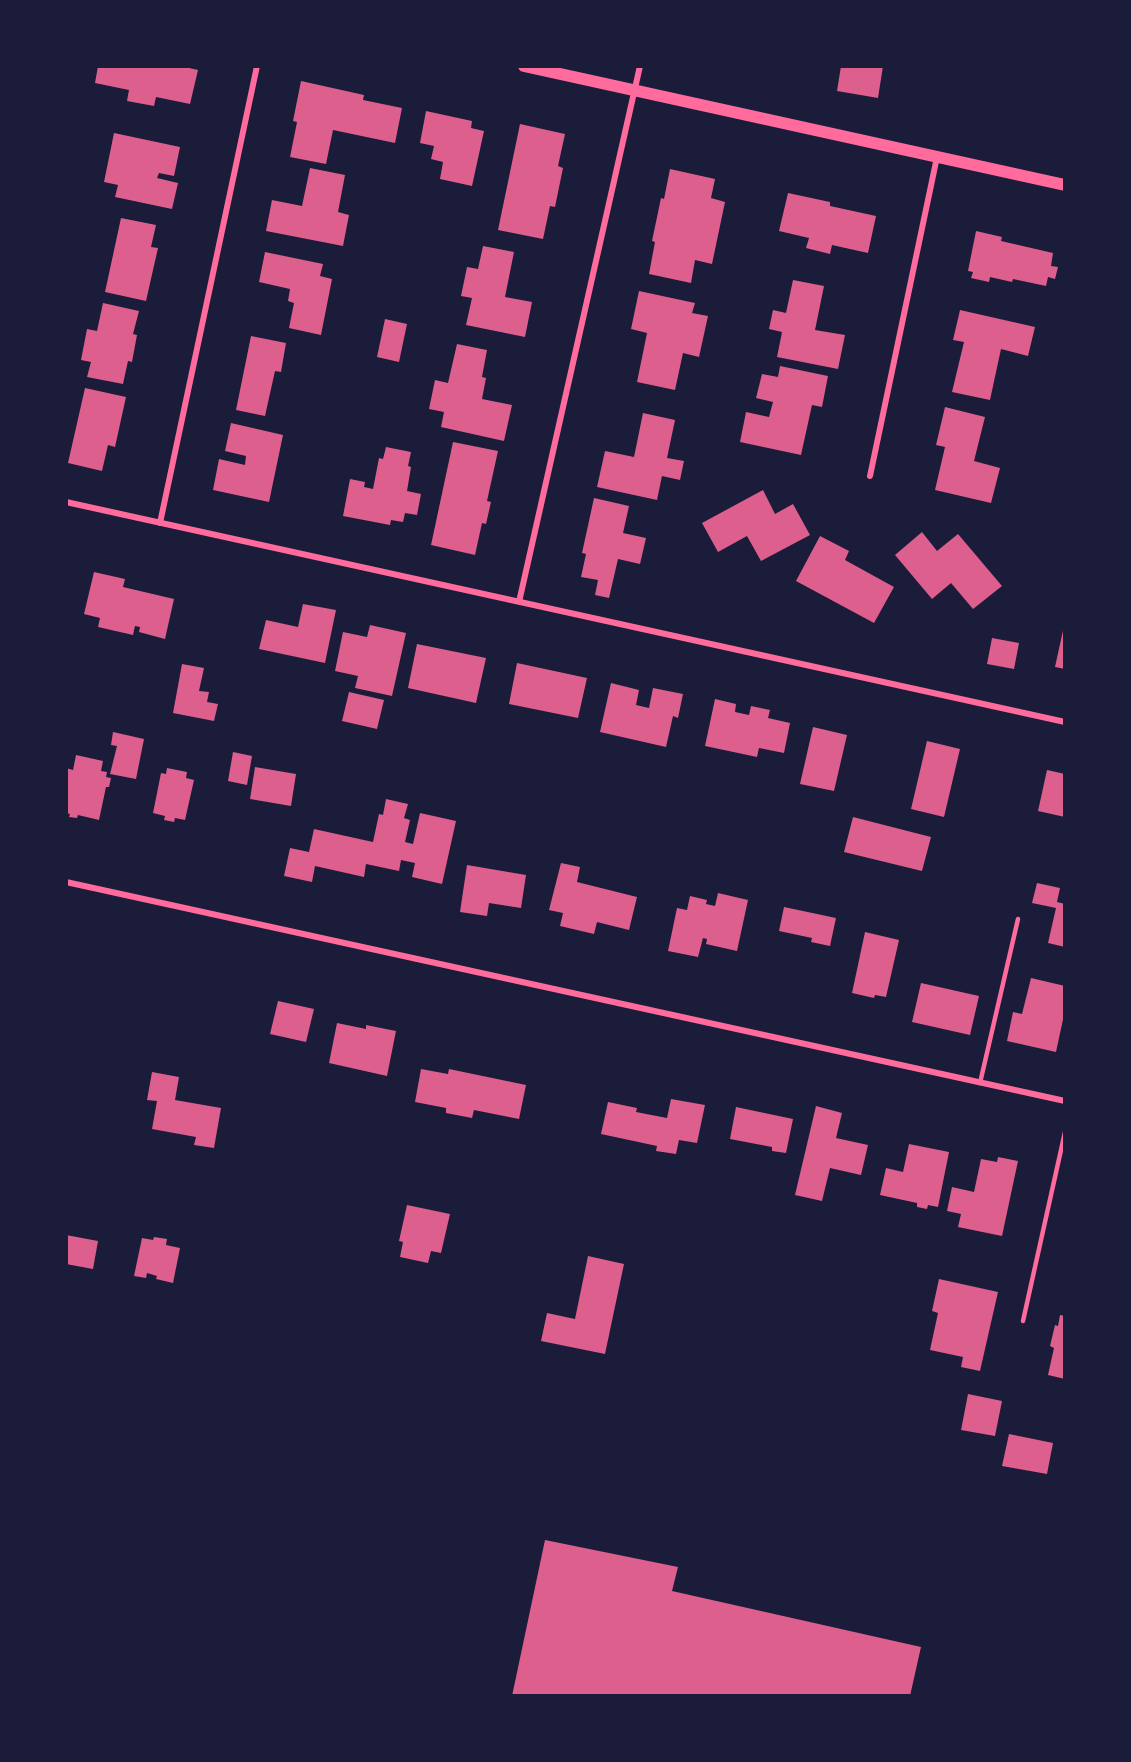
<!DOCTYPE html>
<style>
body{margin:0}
#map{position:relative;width:1131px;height:1762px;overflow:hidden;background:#1b1b3a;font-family:Georgia,serif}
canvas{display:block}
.frame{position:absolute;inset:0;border:68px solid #1b1b3a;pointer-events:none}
</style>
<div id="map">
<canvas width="1131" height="1762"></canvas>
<div class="frame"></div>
</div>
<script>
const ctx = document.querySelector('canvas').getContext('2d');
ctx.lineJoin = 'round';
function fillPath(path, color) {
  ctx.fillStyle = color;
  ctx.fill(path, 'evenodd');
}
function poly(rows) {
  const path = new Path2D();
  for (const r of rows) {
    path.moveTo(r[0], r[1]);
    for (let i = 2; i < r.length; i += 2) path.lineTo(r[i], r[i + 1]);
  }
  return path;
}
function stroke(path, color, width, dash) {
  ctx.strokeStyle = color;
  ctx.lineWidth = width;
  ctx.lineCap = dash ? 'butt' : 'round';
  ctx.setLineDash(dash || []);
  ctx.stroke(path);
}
fillPath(poly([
 [98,66,189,66,189,68,198,70,190,104,156,97,154,106,127,101,129,90,95,83],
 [841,66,883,66,878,98,837,91],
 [301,81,364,95,363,100,402,108,395,143,333,130,326,164,290,157,297,122,293,121],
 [426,111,472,121,471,128,484,131,472,186,440,179,443,162,431,159,434,146,420,143],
 [520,124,565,134,558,166,563,168,555,207,550,206,543,239,498,230],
 [114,133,180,147,174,176,159,173,157,178,178,183,172,209,115,197,118,185,104,182],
 [310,168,345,175,338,212,349,215,343,246,266,231,272,200,302,206],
 [670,169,715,179,711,198,725,202,712,264,695,260,691,283,649,274,655,242,652,241,661,198,664,199],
 [788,193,830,202,830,206,876,216,868,253,832,245,830,254,806,248,809,238,779,231],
 [121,218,156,225,151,247,158,248,146,301,105,292],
 [976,231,1002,237,1001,241,1053,253,1051,266,1058,267,1055,279,1048,277,1046,286,1013,279,1012,282,990,277,989,282,971,278,973,272,968,271],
 [483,246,514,252,505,297,532,302,525,337,466,325,472,298,461,296,467,267,478,269],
 [265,252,323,264,320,276,332,279,321,335,289,328,294,303,288,301,290,289,259,282],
 [793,280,824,286,815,330,845,335,838,369,777,357,782,332,769,329,773,310,786,313],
 [639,291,695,303,692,313,708,316,699,357,683,353,675,390,637,382,647,333,631,329],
 [103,303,139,311,133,334,137,335,132,362,128,361,123,384,87,377,91,362,81,360,87,329,97,331],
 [960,310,1035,327,1028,356,1001,349,990,400,952,392,964,342,953,340],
 [385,319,407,324,399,362,377,357],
 [251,336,286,343,281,372,275,371,265,416,236,410],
 [457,344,487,350,482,377,486,378,482,399,512,405,504,441,441,427,444,412,429,409,435,380,448,383],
 [780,366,828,376,822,407,812,405,801,455,740,442,746,412,769,417,773,402,756,398,762,374,778,377],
 [85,388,126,397,115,447,108,445,102,471,68,463],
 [945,407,985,417,974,461,1000,468,991,503,935,490,945,447,936,445],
 [643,413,675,420,667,458,684,461,680,480,662,476,657,500,597,487,605,451,634,457],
 [231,423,283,435,269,502,213,490,219,459,245,465,246,456,225,451],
 [453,442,498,451,487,501,491,502,486,524,482,523,475,555,431,545],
 [386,447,411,452,408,466,411,467,407,491,421,494,417,515,405,513,403,522,391,520,390,525,343,516,350,479,365,482,364,487,373,489,379,458,383,459],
 [763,490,775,514,793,504,810,535,761,561,747,536,718,552,702,523],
 [594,498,629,506,623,533,646,538,640,564,618,559,609,598,595,595,598,580,581,577,586,554,582,553],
 [922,532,937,551,958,534,1002,586,973,609,951,583,932,599,895,555],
 [820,536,849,551,845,560,894,587,874,623,796,581],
 [94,572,125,579,123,587,174,599,165,639,139,632,140,627,135,626,133,635,98,627,100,618,84,614],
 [303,604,336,610,325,663,259,649,266,620,298,627],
 [370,625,406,633,392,696,355,688,358,676,335,671,343,632,367,637],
 [1064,626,1065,626,1065,669,1055,667],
 [992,638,1019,643,1014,669,987,664],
 [417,644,486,658,476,703,408,688],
 [517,663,587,678,578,718,509,704],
 [182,664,204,668,199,691,209,692,207,702,218,704,214,721,173,713],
 [611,683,639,690,636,705,649,708,653,688,683,694,678,718,673,716,666,747,600,732],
 [349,692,384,700,377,729,342,721],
 [715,699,736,704,735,712,749,715,751,706,770,710,768,718,790,723,784,753,759,748,757,757,705,746],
 [813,727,847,735,834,791,800,784],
 [113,732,144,739,136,779,110,774,117,746,111,745],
 [927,741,960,749,944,817,911,809],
 [233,752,252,756,247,785,228,781],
 [76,755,103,761,101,771,107,772,106,777,111,778,109,787,106,787,99,820,78,815,77,818,69,817,70,814,66,813,66,768,73,770],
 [255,767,296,774,291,806,250,799],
 [167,768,187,772,186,778,194,780,185,820,175,818,174,822,164,820,165,816,153,813,161,773,166,774],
 [1047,770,1065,774,1065,817,1038,811],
 [386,799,408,804,404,818,410,820,405,842,413,844,420,813,456,821,442,884,412,877,415,863,401,860,399,871,366,864,364,877,315,866,312,882,284,876,290,848,309,852,314,829,373,842,379,814,383,815],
 [853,817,931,837,922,871,844,852],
 [561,863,580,867,577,882,637,897,629,930,597,922,594,934,560,926,563,913,549,910],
 [467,865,526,875,521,908,489,903,487,916,460,912],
 [1037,883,1060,888,1057,902,1065,904,1065,947,1048,943,1056,908,1032,903],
 [718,893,748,900,737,951,706,944,707,939,703,938,698,957,668,951,677,908,687,910,690,896,707,900,706,904,715,906],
 [784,907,836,918,830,946,811,942,812,938,779,931],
 [865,932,899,940,886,997,875,995,874,998,852,993],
 [1031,978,1065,986,1065,1010,1056,1052,1007,1041,1013,1012,1022,1014],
 [921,983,979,996,970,1035,912,1022],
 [278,1001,314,1009,306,1042,270,1034],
 [337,1023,366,1029,366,1025,396,1031,387,1076,329,1063],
 [421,1069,448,1074,449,1069,526,1085,519,1119,474,1110,472,1118,446,1113,446,1108,415,1102],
 [152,1072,179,1077,175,1100,221,1108,214,1148,194,1145,196,1137,152,1129,157,1101,147,1100],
 [671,1099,705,1105,697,1143,679,1140,676,1154,656,1151,657,1146,601,1134,608,1102,637,1108,636,1112,667,1118],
 [816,1106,842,1113,836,1138,868,1145,861,1175,830,1168,822,1201,795,1195],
 [736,1107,793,1119,786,1153,772,1151,772,1147,730,1139],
 [909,1144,949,1152,938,1207,928,1205,927,1209,917,1207,917,1203,880,1195,886,1168,903,1172],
 [998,1157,1018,1161,1002,1236,958,1227,961,1214,947,1211,952,1187,974,1192,981,1159,997,1162],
 [407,1205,450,1214,441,1253,431,1251,428,1263,400,1257,403,1242,399,1241],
 [66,1235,98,1241,93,1269,66,1264],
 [154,1237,167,1239,166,1245,180,1248,173,1283,156,1279,157,1276,147,1273,146,1278,134,1276,142,1238,153,1240],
 [588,1256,624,1264,605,1354,541,1341,547,1313,575,1319],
 [939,1279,998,1292,980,1371,961,1367,963,1357,930,1350,938,1313,932,1311],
 [1060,1315,1065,1316,1065,1379,1048,1375,1054,1348,1050,1346,1055,1325,1058,1326],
 [968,1394,1002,1401,995,1436,961,1430],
 [1009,1434,1053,1443,1047,1474,1002,1466],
 [545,1540,678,1567,672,1591,921,1647,910,1696,512,1696]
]), '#dd5f8e');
stroke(poly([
 [980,1083,1018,919],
 [1023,1321,1065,1132]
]), '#ff6b9d', 4.5);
stroke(poly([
 [870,476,937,157],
 [66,502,1065,722],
 [160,523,257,66],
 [519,602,640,66],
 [66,882,1065,1101]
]), '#ff6b9d', 6);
stroke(poly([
 [524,66,1065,185]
]), '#ff6b9d', 12);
</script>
